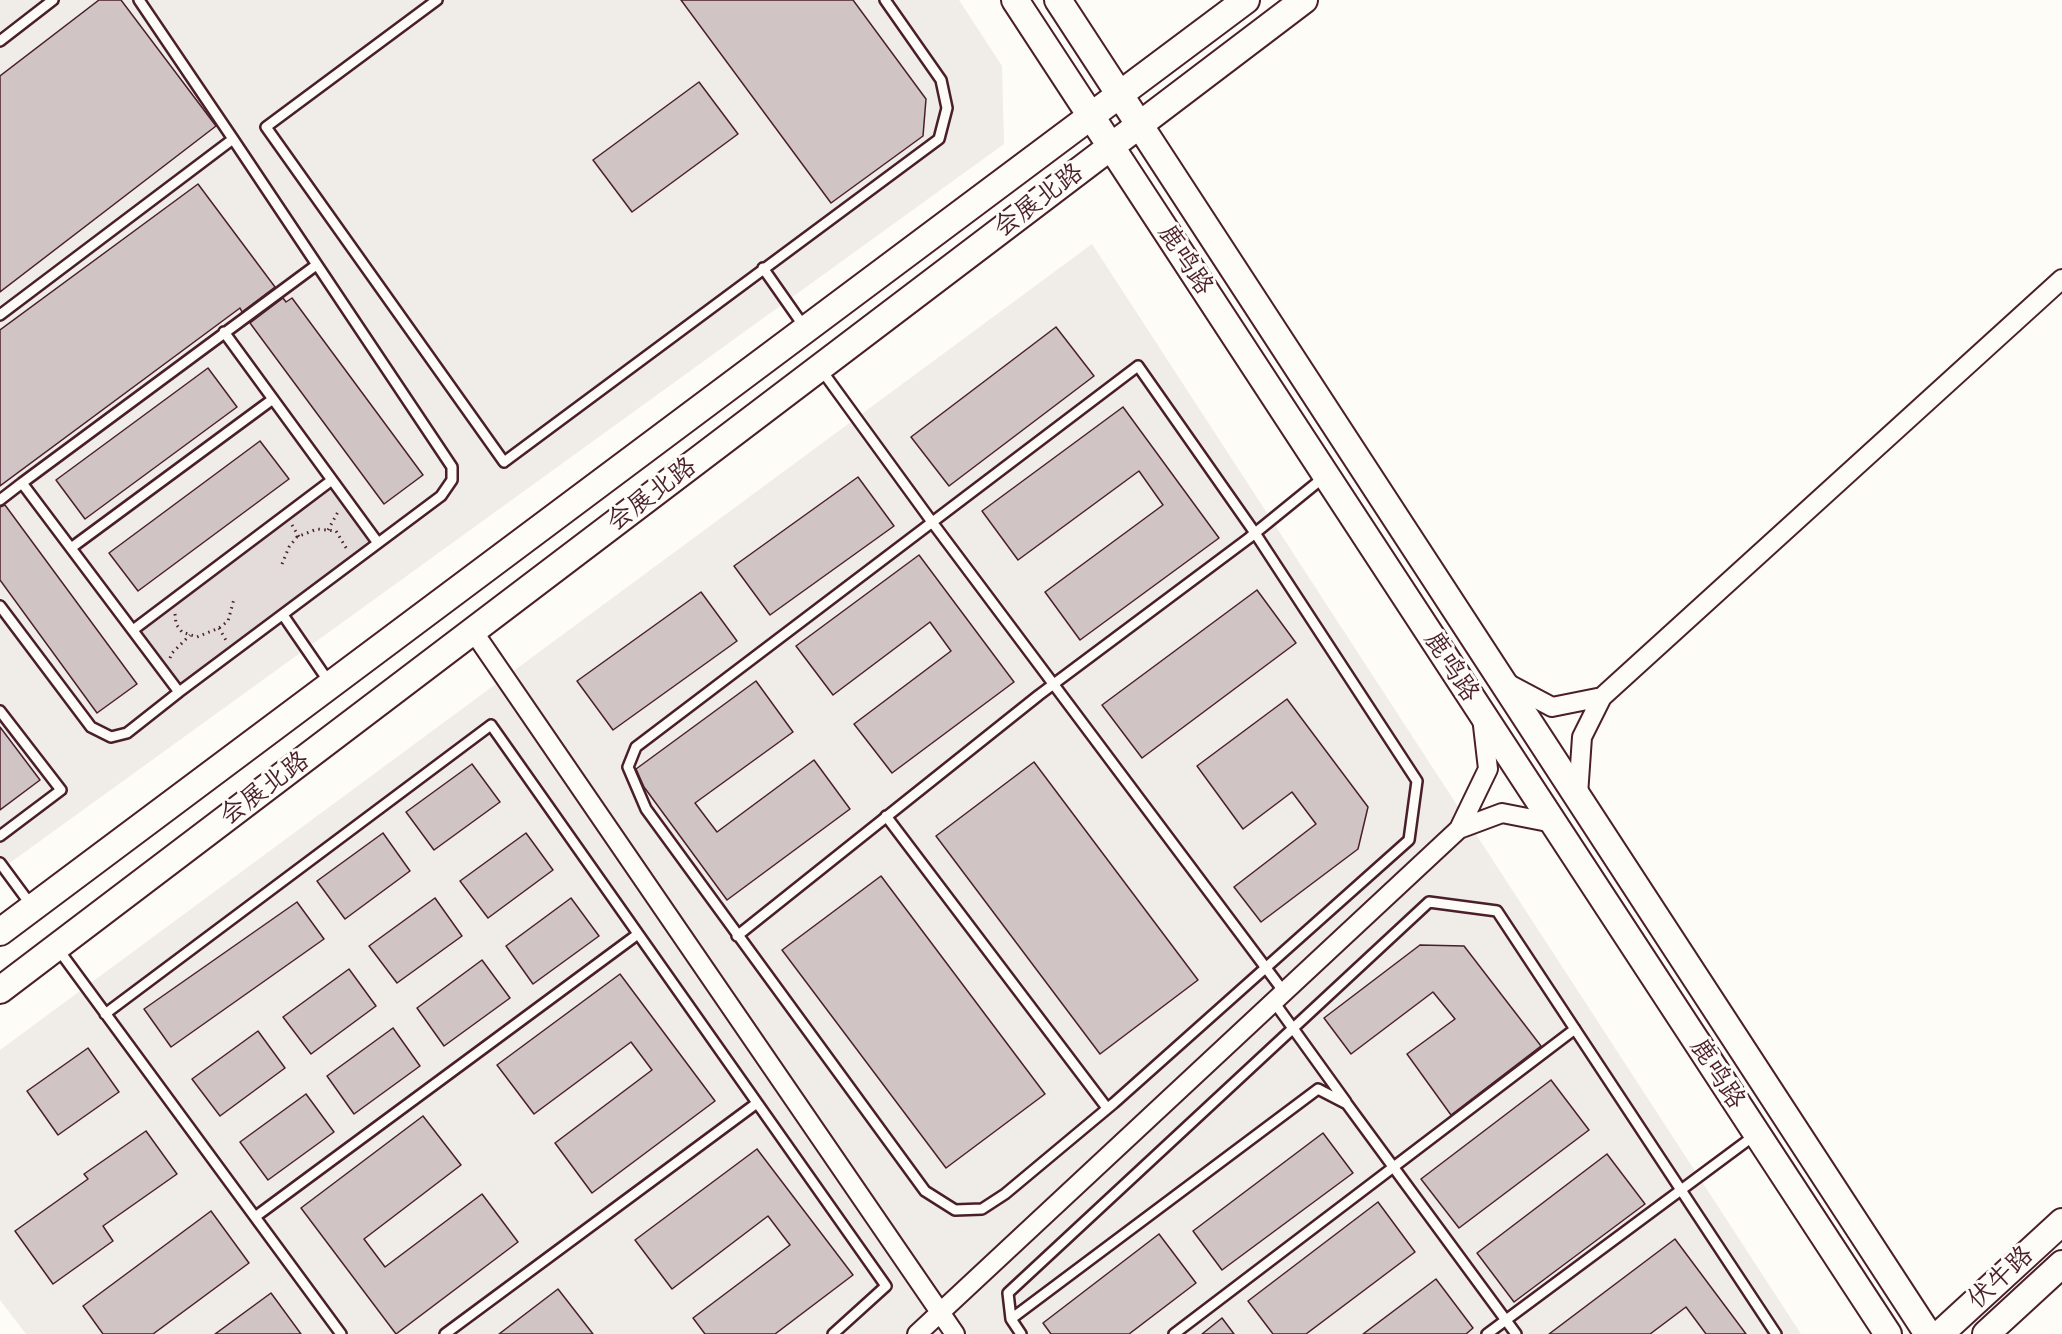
<!DOCTYPE html>
<meta charset="utf-8">
<style>
body{margin:0}
canvas{display:block;background:#fdfcf7}
</style>
<canvas width="2062" height="1334"></canvas>
<script>
const ctx = document.querySelector('canvas').getContext('2d');
ctx.lineJoin = 'round';
function fillPath(path, color) {
  ctx.fillStyle = color;
  ctx.fill(path, 'evenodd');
}
function poly(rows) {
  const path = new Path2D();
  for (const r of rows) {
    path.moveTo(r[0], r[1]);
    for (let i = 2; i < r.length; i += 2) path.lineTo(r[i], r[i + 1]);
  }
  return path;
}
function stroke(path, color, width, dash) {
  ctx.strokeStyle = color;
  ctx.lineWidth = width;
  ctx.lineCap = dash ? 'butt' : 'round';
  ctx.setLineDash(dash || []);
  ctx.stroke(path);
}
function label(font, color, halo, rows, align = 'center') {
  ctx.font = font + ' Caveat,"LXGW WenKai TC",sans-serif';
  ctx.lineWidth = 6;
  ctx.setLineDash([]);
  ctx.textBaseline = 'middle';
  ctx.strokeStyle = halo;
  ctx.fillStyle = color;
  for (const [text, x, y, turn = 0] of rows) {
    ctx.save();
    ctx.translate(x, y);
    ctx.rotate((+turn || 0) * Math.PI / 180);
    ctx.textAlign = isNaN(turn) ? turn : align;
    if (halo) ctx.strokeText(text, 0, 0);
    ctx.fillText(text, 0, 0);
    ctx.restore();
  }
}
fillPath(poly([
 [0,0,959,0,1002,66,1004,144,0,870],
 [1092,244,1801,1334,26,1334,0,1300,0,1050]
]), '#f0ece8');
fillPath(poly([
 [332,480,378,543,179,692,133,630]
]), '#e3dcda');
const building = poly([
 [99,0,121,0,216,126,0,292,0,76,99,0],
 [681,0,853,0,926,99,923,136,831,203,681,0],
 [699,82,738,134,632,212,593,160,699,82],
 [198,184,275,287,242,312,240,308,0,486,0,330,198,184],
 [283,298,286,302,292,298,423,475,384,504,250,323,283,298],
 [1056,327,1094,376,949,486,911,437,1056,327],
 [208,368,237,407,85,519,56,480,208,368],
 [1123,407,1219,538,1080,640,1045,592,1163,505,1139,471,1018,560,982,511,1123,407],
 [260,441,289,479,138,591,109,553,260,441],
 [858,477,894,526,770,615,734,566,858,477],
 [5,505,137,684,97,713,0,580,0,507,5,505],
 [919,555,1014,682,892,773,854,724,951,651,930,622,833,695,796,646,919,555],
 [1257,590,1296,643,1142,758,1102,705,1257,590],
 [701,592,737,641,613,730,577,681,701,592],
 [756,681,793,732,695,803,717,832,814,760,850,809,727,900,644,787,636,769,756,681],
 [1287,699,1368,807,1358,849,1261,922,1234,887,1316,824,1292,792,1243,829,1197,766,1287,699],
 [0,727,40,780,0,810,0,727],
 [1034,762,1198,980,1100,1054,936,836,1034,762],
 [472,764,500,802,434,850,406,812,472,764],
 [383,833,410,871,345,919,317,881,383,833],
 [526,833,553,870,488,918,460,881,526,833],
 [881,876,1045,1094,946,1168,782,950,881,876],
 [435,898,462,936,397,983,369,946,435,898],
 [571,898,599,936,533,984,506,946,571,898],
 [297,902,324,939,171,1047,144,1009,297,902],
 [1420,945,1464,946,1541,1046,1451,1115,1407,1054,1455,1019,1433,992,1351,1054,1324,1018,1420,945],
 [482,960,510,998,444,1046,417,1008,482,960],
 [349,969,376,1006,311,1054,283,1017,349,969],
 [620,974,715,1101,592,1193,555,1143,652,1070,631,1042,534,1114,497,1065,620,974],
 [393,1028,420,1066,354,1114,327,1076,393,1028],
 [258,1031,285,1068,220,1116,192,1079,258,1031],
 [88,1048,119,1092,58,1135,27,1091,88,1048],
 [1551,1080,1589,1130,1459,1228,1421,1179,1551,1080],
 [306,1094,334,1132,268,1180,240,1142,306,1094],
 [423,1116,461,1165,364,1239,385,1267,482,1194,518,1242,396,1334,301,1208,423,1116],
 [146,1131,177,1174,103,1226,113,1241,53,1284,15,1231,88,1179,84,1174,146,1131],
 [1323,1133,1353,1173,1222,1270,1193,1231,1323,1133],
 [757,1149,853,1275,775,1334,705,1334,693,1318,790,1245,768,1216,672,1289,635,1240,757,1149],
 [1607,1154,1645,1204,1514,1302,1477,1253,1607,1154],
 [1378,1202,1415,1252,1306,1334,1273,1334,1248,1301,1378,1202],
 [211,1211,249,1263,153,1334,103,1334,83,1306,211,1211],
 [1159,1234,1196,1283,1129,1334,1051,1334,1043,1323,1159,1234],
 [1675,1239,1746,1334,1706,1334,1686,1307,1650,1334,1549,1334,1675,1239],
 [1436,1279,1473,1328,1466,1334,1363,1334,1436,1279],
 [558,1289,593,1334,499,1334,558,1289],
 [271,1293,301,1334,215,1334,271,1293],
 [1222,1318,1234,1334,1202,1334,1222,1318]
]);
fillPath(building, '#d0c5c4');
stroke(building, '#4a1f2b', 1.5);
const lane = poly([
 [139,0,233,139],
 [437,0,266,127,504,462,939,139,947,108,941,80,885,0],
 [0,41,53,0],
 [763,268,805,328],
 [0,315,233,139,452,467,452,480,441,496,179,692,22,483,0,500],
 [224,332,378,543],
 [1138,366,1255,533,1417,781,1409,840,1114,1103,1005,1194,982,1209,955,1210,925,1191,646,809,628,767,636,747,1138,366],
 [820,368,932,522,1284,992],
 [22,483,315,266],
 [71,548,273,399],
 [0,606,91,727,111,737,127,733,179,692],
 [283,615,329,682],
 [133,630,332,480],
 [0,711,61,790,0,836],
 [886,816,1107,1108],
 [0,863,31,905],
 [737,936,1039,695,1249,538,1324,477],
 [58,949,341,1334],
 [1274,1002,1346,1102],
 [105,1014,491,725,886,1286,833,1334],
 [255,1217,638,934],
 [1011,1319,1318,1089,1347,1104,1516,1334],
 [445,1334,757,1103],
 [1021,1334,1011,1319,1008,1293,1429,902,1497,911,1776,1334],
 [1174,1334,1575,1029],
 [1487,1334,1755,1135]
]);
const street = poly([
 [473,631,955,1334],
 [1503,681,1552,707,1602,697],
 [1578,795,1582,737,1602,697,2062,279],
 [1459,829,1502,813,1553,823],
 [917,1334,1459,829,1488,769,1482,717]
]);
const secondary = poly([
 [1015,0,1888,1334],
 [1058,0,1928,1334],
 [0,932,1246,0],
 [0,990,1304,0],
 [1940,1334,2062,1222],
 [1986,1334,2062,1264]
]);
stroke(lane, '#4a1f2b', 14);
stroke(street, '#4a1f2b', 22);
stroke(secondary, '#4a1f2b', 30);
stroke(poly([
 [292,525,299,537],
 [328,530,339,510],
 [282,564,289,547,297,537,317,529,336,531,348,551],
 [175,614,176,624,182,632,197,637,219,628,228,621,234,599],
 [219,628,227,642],
 [170,658,172,653,190,635]
]), '#4a1f2b', 3, [1.5, 4.5]);
stroke(lane, '#fdfcf7', 9);
stroke(street, '#fdfcf7', 18);
stroke(secondary, '#fdfcf7', 26);
label('26px', '#4a1f2b', '#fdfcf7', [
 ["会展北路",1039,201,-37],
 ["鹿鸣路",1185,260,57],
 ["会展北路",652,495,-37],
 ["鹿鸣路",1451,667,57],
 ["会展北路",265,789,-37],
 ["鹿鸣路",1717,1074,57],
 ["伏牛路",2001,1278,-43]
]);
</script>
